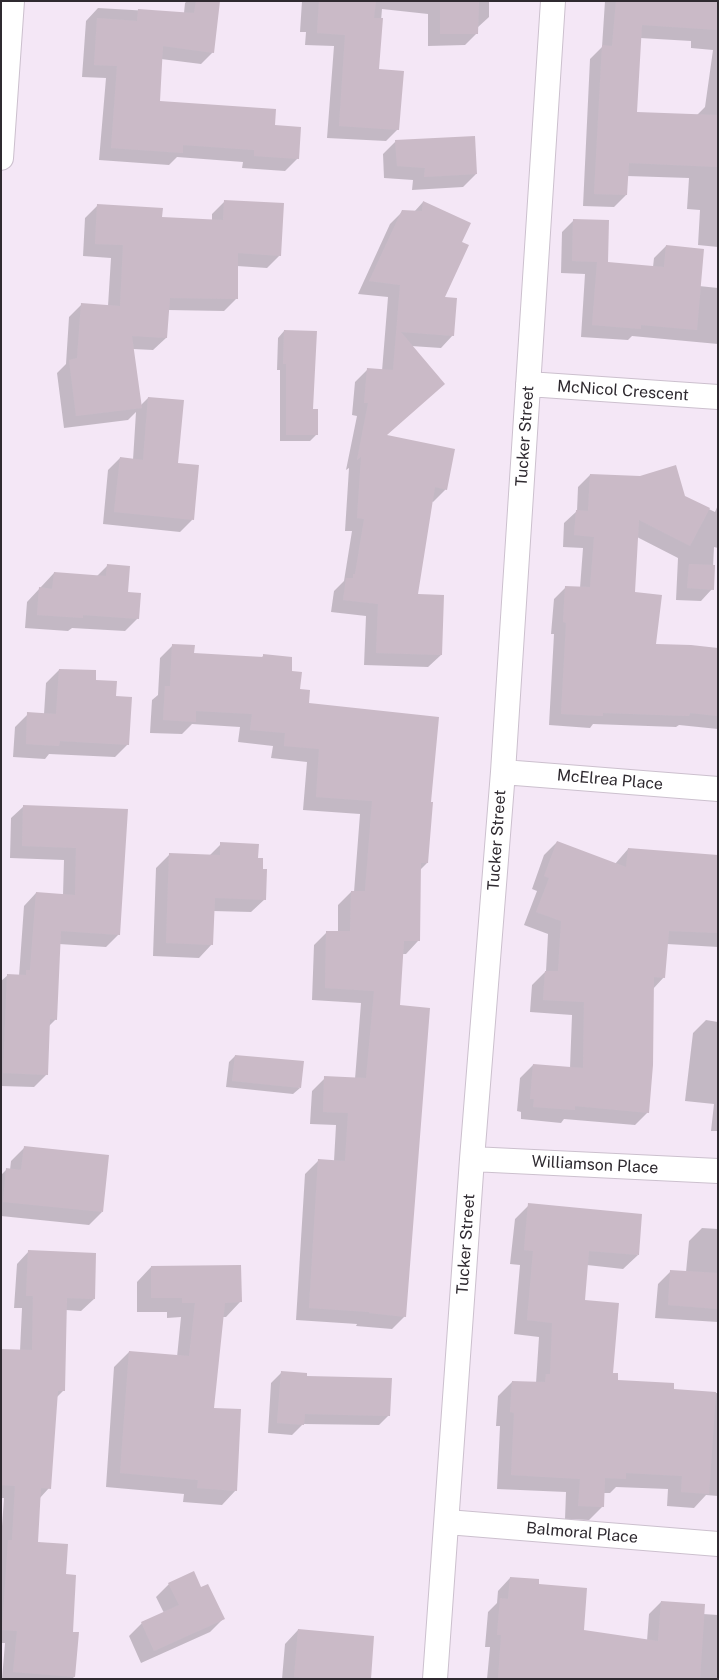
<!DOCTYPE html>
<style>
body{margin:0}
#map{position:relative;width:719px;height:1680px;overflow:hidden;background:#f4e7f6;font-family:"Public Sans",sans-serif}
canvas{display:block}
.frame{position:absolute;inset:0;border:2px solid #2f2a30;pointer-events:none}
</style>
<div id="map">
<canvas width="719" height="1680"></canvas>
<div class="frame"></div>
</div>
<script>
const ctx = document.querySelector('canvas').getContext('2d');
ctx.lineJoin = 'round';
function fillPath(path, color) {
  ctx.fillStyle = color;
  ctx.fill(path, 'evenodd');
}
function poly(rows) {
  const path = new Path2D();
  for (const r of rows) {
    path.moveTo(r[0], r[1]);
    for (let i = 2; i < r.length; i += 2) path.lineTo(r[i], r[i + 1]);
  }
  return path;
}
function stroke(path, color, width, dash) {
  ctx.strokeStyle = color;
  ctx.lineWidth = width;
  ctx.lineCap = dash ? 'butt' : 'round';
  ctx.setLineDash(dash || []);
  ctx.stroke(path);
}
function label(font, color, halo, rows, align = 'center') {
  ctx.font = font + ' "Public Sans",sans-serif';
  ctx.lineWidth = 4;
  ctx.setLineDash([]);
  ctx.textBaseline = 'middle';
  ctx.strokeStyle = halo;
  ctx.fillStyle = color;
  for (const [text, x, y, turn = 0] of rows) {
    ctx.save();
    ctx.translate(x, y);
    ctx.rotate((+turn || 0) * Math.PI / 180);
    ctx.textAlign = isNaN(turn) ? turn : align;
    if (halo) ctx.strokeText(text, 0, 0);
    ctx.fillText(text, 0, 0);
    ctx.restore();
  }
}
fillPath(poly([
 [187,1,219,1,213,52,201,64,161,59,158,103,274,126,298,158,285,171,242,168,243,162,177,157,169,165,99,160,106,78,82,77,86,21,98,8,184,13,185,3],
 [302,1,489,1,489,17,477,28,477,33,465,45,428,46,428,14,382,9,377,70,398,129,386,141,327,138,334,46,305,45,306,32,300,32],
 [605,1,718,1,718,247,698,245,700,210,687,209,689,178,627,176,626,195,614,207,583,206,590,59,602,47],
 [640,38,691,41,691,48,713,50,705,107,696,116,636,114],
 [396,141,476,174,463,187,412,190,413,180,384,178,383,154],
 [225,201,280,255,267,268,237,266,236,299,224,311,168,310,166,338,153,350,133,349,140,406,148,398,177,464,192,520,180,532,103,524,108,470,120,458,133,460,136,412,128,420,64,428,57,373,66,364,69,317,82,304,108,306,111,258,83,256,85,218,98,205,161,218,212,221,212,214],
 [423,202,460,242,443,298,453,335,441,348,411,346,385,436,446,489,433,502,431,501,417,596,441,655,428,667,364,665,366,616,331,612,334,591,344,581,352,531,345,531,349,468,346,470,357,416,352,415,355,382,367,370,382,371,388,297,358,294,390,224,403,211,414,212],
 [574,220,606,263,653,267,654,258,666,246,699,286,718,288,718,344,632,336,628,340,581,337,585,274,561,273,562,232],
 [284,331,312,410,316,435,310,441,280,441,280,370,277,370,278,338],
 [590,475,684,497,715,512,718,505,718,548,714,547,712,589,701,601,676,600,678,558,637,537,634,593,654,645,718,649,718,729,679,725,676,727,593,724,590,728,549,725,554,634,551,634,554,599,566,587,580,588,583,548,563,547,564,523,577,511,578,487],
 [107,566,127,594,138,618,125,631,72,628,68,631,25,628,27,602,54,573,97,576],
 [173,645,193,654,261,658,264,655,290,672,307,705,430,803,427,863,420,870,418,941,406,954,402,954,398,1006,405,1316,392,1329,356,1326,357,1324,296,1320,305,1174,318,1161,334,1161,336,1125,310,1124,312,1091,325,1078,355,1079,361,1003,312,1000,314,945,327,932,338,932,338,905,351,892,354,892,360,814,303,810,307,762,271,758,273,746,238,742,240,727,192,724,182,734,150,733,152,700,158,695,160,658],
 [59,670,95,681,128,744,115,757,49,754,45,759,13,757,15,727,28,714,44,714,46,683],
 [24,806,127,810,119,934,106,947,59,944,56,1019,49,1026,46,1075,34,1087,1,1086,1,981,8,975,19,976,24,906,36,893,63,895,64,860,10,858,11,818],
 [557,842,615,864,628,849,718,856,718,947,667,944,664,977,653,989,648,1112,635,1125,564,1119,561,1123,521,1119,521,1112,517,1111,520,1078,533,1065,570,1068,572,1015,530,1012,532,985,546,971,548,934,524,925,537,891,532,889,544,855],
 [221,844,257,859,265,899,251,912,213,911,212,944,199,958,153,956,156,868,169,855,209,856],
 [706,1020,718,1022,718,1131,711,1131,714,1104,685,1101,693,1033],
 [235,1056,300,1088,293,1094,226,1087,229,1062],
 [24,1148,102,1212,89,1225,1,1216,1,1175,7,1169,10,1170,11,1161],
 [529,1205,638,1255,623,1269,587,1265,584,1301,611,1374,616,1381,672,1391,718,1393,718,1496,706,1495,694,1508,667,1506,668,1489,616,1487,610,1493,603,1493,603,1506,589,1520,565,1519,566,1492,497,1489,500,1426,496,1426,498,1396,512,1382,536,1383,539,1337,514,1334,520,1265,510,1264,515,1219],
 [702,1228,718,1229,718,1322,655,1318,658,1284,671,1271,686,1272,689,1241],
 [29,1251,94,1299,81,1311,66,1310,64,1390,56,1398,49,1488,39,1499,37,1543,65,1575,71,1633,74,1677,72,1679,2,1679,5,1643,1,1643,1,1540,4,1498,1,1498,1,1350,20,1351,22,1308,14,1308,17,1264],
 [151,1267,240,1302,226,1317,223,1317,212,1409,236,1490,222,1505,183,1502,184,1494,106,1487,114,1367,129,1352,177,1357,181,1317,167,1318,167,1312,137,1312,137,1282],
 [281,1373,306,1377,389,1415,379,1425,303,1424,292,1435,268,1433,271,1383],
 [510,1578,538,1585,583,1631,647,1641,649,1614,661,1602,703,1614,718,1615,718,1679,487,1679,490,1647,485,1647,488,1612,497,1603,498,1591],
 [169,1584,201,1589,223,1619,210,1632,141,1663,129,1636,142,1623,164,1613,156,1597],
 [298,1630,369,1679,282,1679,285,1644]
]), '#0003');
fillPath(poly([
 [196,1,220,1,214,53,163,46,160,101,276,109,275,125,301,127,299,159,254,156,254,150,183,145,183,153,111,148,117,66,94,65,97,18,137,21,138,9,194,13],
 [319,1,376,1,374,18,383,18,379,69,404,71,399,130,339,126,345,35,317,33],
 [440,1,479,1,478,34,440,34],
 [616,1,718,1,718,30,642,25,637,112,718,115,718,167,629,163,627,195,594,194,602,45,612,46],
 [475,136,477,174,424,177,425,168,397,166,395,140],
 [224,200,284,203,281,256,238,253,238,299,170,298,167,338,132,336,142,408,76,416,69,360,77,358,81,303,120,306,123,245,95,244,97,204,163,208,162,217,223,220],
 [423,201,471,223,462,242,469,245,445,297,457,298,454,336,401,332,445,384,387,435,455,449,447,490,435,487,418,594,444,595,442,655,376,653,378,604,343,600,346,578,353,578,353,574,355,574,364,519,357,518,361,457,357,460,368,403,364,403,367,368,393,370,400,285,369,281,402,210,422,211],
 [573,219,609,220,608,262,664,267,666,245,704,249,697,330,641,325,641,329,592,325,597,262,572,261],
 [284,330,317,331,313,409,318,409,318,435,286,435,286,364,283,364],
 [148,397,184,400,178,463,199,465,194,520,114,512,120,457,143,460],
 [676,465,685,496,710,508,690,546,639,520,635,592,662,595,656,644,691,645,718,648,718,716,690,713,689,716,603,713,603,716,561,714,566,623,563,622,565,586,590,587,594,537,574,535,576,510,588,511,590,474,640,476],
 [107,564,130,566,128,592,141,593,139,619,83,615,83,618,37,615,39,587,52,589,54,572,106,576],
 [689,564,715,565,714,590,687,588],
 [172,644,195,645,194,653,263,657,263,654,292,657,292,671,302,672,300,689,310,690,309,703,439,717,431,802,433,802,428,863,421,863,420,941,404,941,400,1005,430,1008,406,1317,369,1313,369,1312,309,1308,318,1159,345,1161,348,1113,323,1112,324,1076,366,1078,374,991,325,988,326,931,350,931,351,891,365,891,372,801,316,797,319,749,284,746,285,733,250,730,252,714,196,711,196,722,163,720,165,686,170,686],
 [59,669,96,670,96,680,117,681,116,696,132,697,129,745,60,741,59,746,26,744,27,712,56,714],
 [23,805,128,809,120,935,61,931,57,1020,50,1019,48,1075,3,1073,7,974,26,975,26,970,30,970,36,892,75,895,76,848,22,846],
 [557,841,626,867,628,848,718,855,718,933,669,931,665,978,654,977,653,1065,649,1113,575,1106,575,1110,533,1107,534,1099,530,1099,533,1064,583,1068,584,1002,543,1000,545,971,558,971,561,921,536,912,549,878,544,876],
 [220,842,259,844,258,858,263,858,263,869,267,869,266,900,215,898,213,945,166,943,169,853,220,855],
 [235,1055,304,1061,301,1088,232,1081],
 [24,1146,109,1155,103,1212,3,1202,6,1168,21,1170],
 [528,1203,642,1214,639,1255,589,1251,585,1300,619,1303,613,1373,618,1373,618,1380,674,1383,674,1389,716,1392,709,1494,681,1492,682,1476,626,1473,626,1479,605,1478,604,1507,578,1506,580,1479,511,1475,514,1413,510,1412,512,1381,545,1382,546,1374,550,1374,552,1323,527,1320,533,1251,524,1250],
 [28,1250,96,1253,95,1299,67,1298,65,1391,58,1391,51,1489,41,1488,38,1542,68,1544,66,1574,76,1575,73,1632,79,1632,75,1677,13,1672,17,1631,2,1630,8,1540,12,1540,15,1486,1,1485,1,1349,32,1350,33,1296,26,1296],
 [241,1265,242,1302,225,1303,214,1408,241,1409,237,1491,197,1488,198,1480,120,1473,129,1351,189,1356,195,1303,182,1303,182,1298,151,1298,151,1266],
 [670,1270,718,1273,718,1309,668,1305],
 [281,1371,307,1373,307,1376,392,1378,390,1416,305,1414,304,1425,277,1423],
 [194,1571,201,1587,208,1584,225,1619,154,1651,141,1622,179,1605,168,1583],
 [510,1577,539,1579,539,1584,587,1588,584,1630,658,1641,661,1601,705,1604,700,1679,498,1679,501,1635,497,1635,500,1598,508,1599],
 [298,1629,374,1636,371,1679,312,1679,294,1677]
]), '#cabac7');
const minor = poly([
 [1,158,12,1],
 [528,384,718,397],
 [503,772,718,789],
 [472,1159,718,1171],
 [447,1522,718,1544],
 [435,1679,472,1159,503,772,553,1]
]);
stroke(minor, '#ccc0ce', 26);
stroke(minor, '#fff', 24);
label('16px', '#2f2a30', '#fff', [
 ["McNicol Crescent",623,391,4],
 ["Tucker Street",525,436,-86],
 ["McElrea Place",610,780,5],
 ["Tucker Street",497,840,-86],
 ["Williamson Place",595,1165,3],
 ["Tucker Street",466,1244,-86],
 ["Balmoral Place",582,1533,5]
]);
</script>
